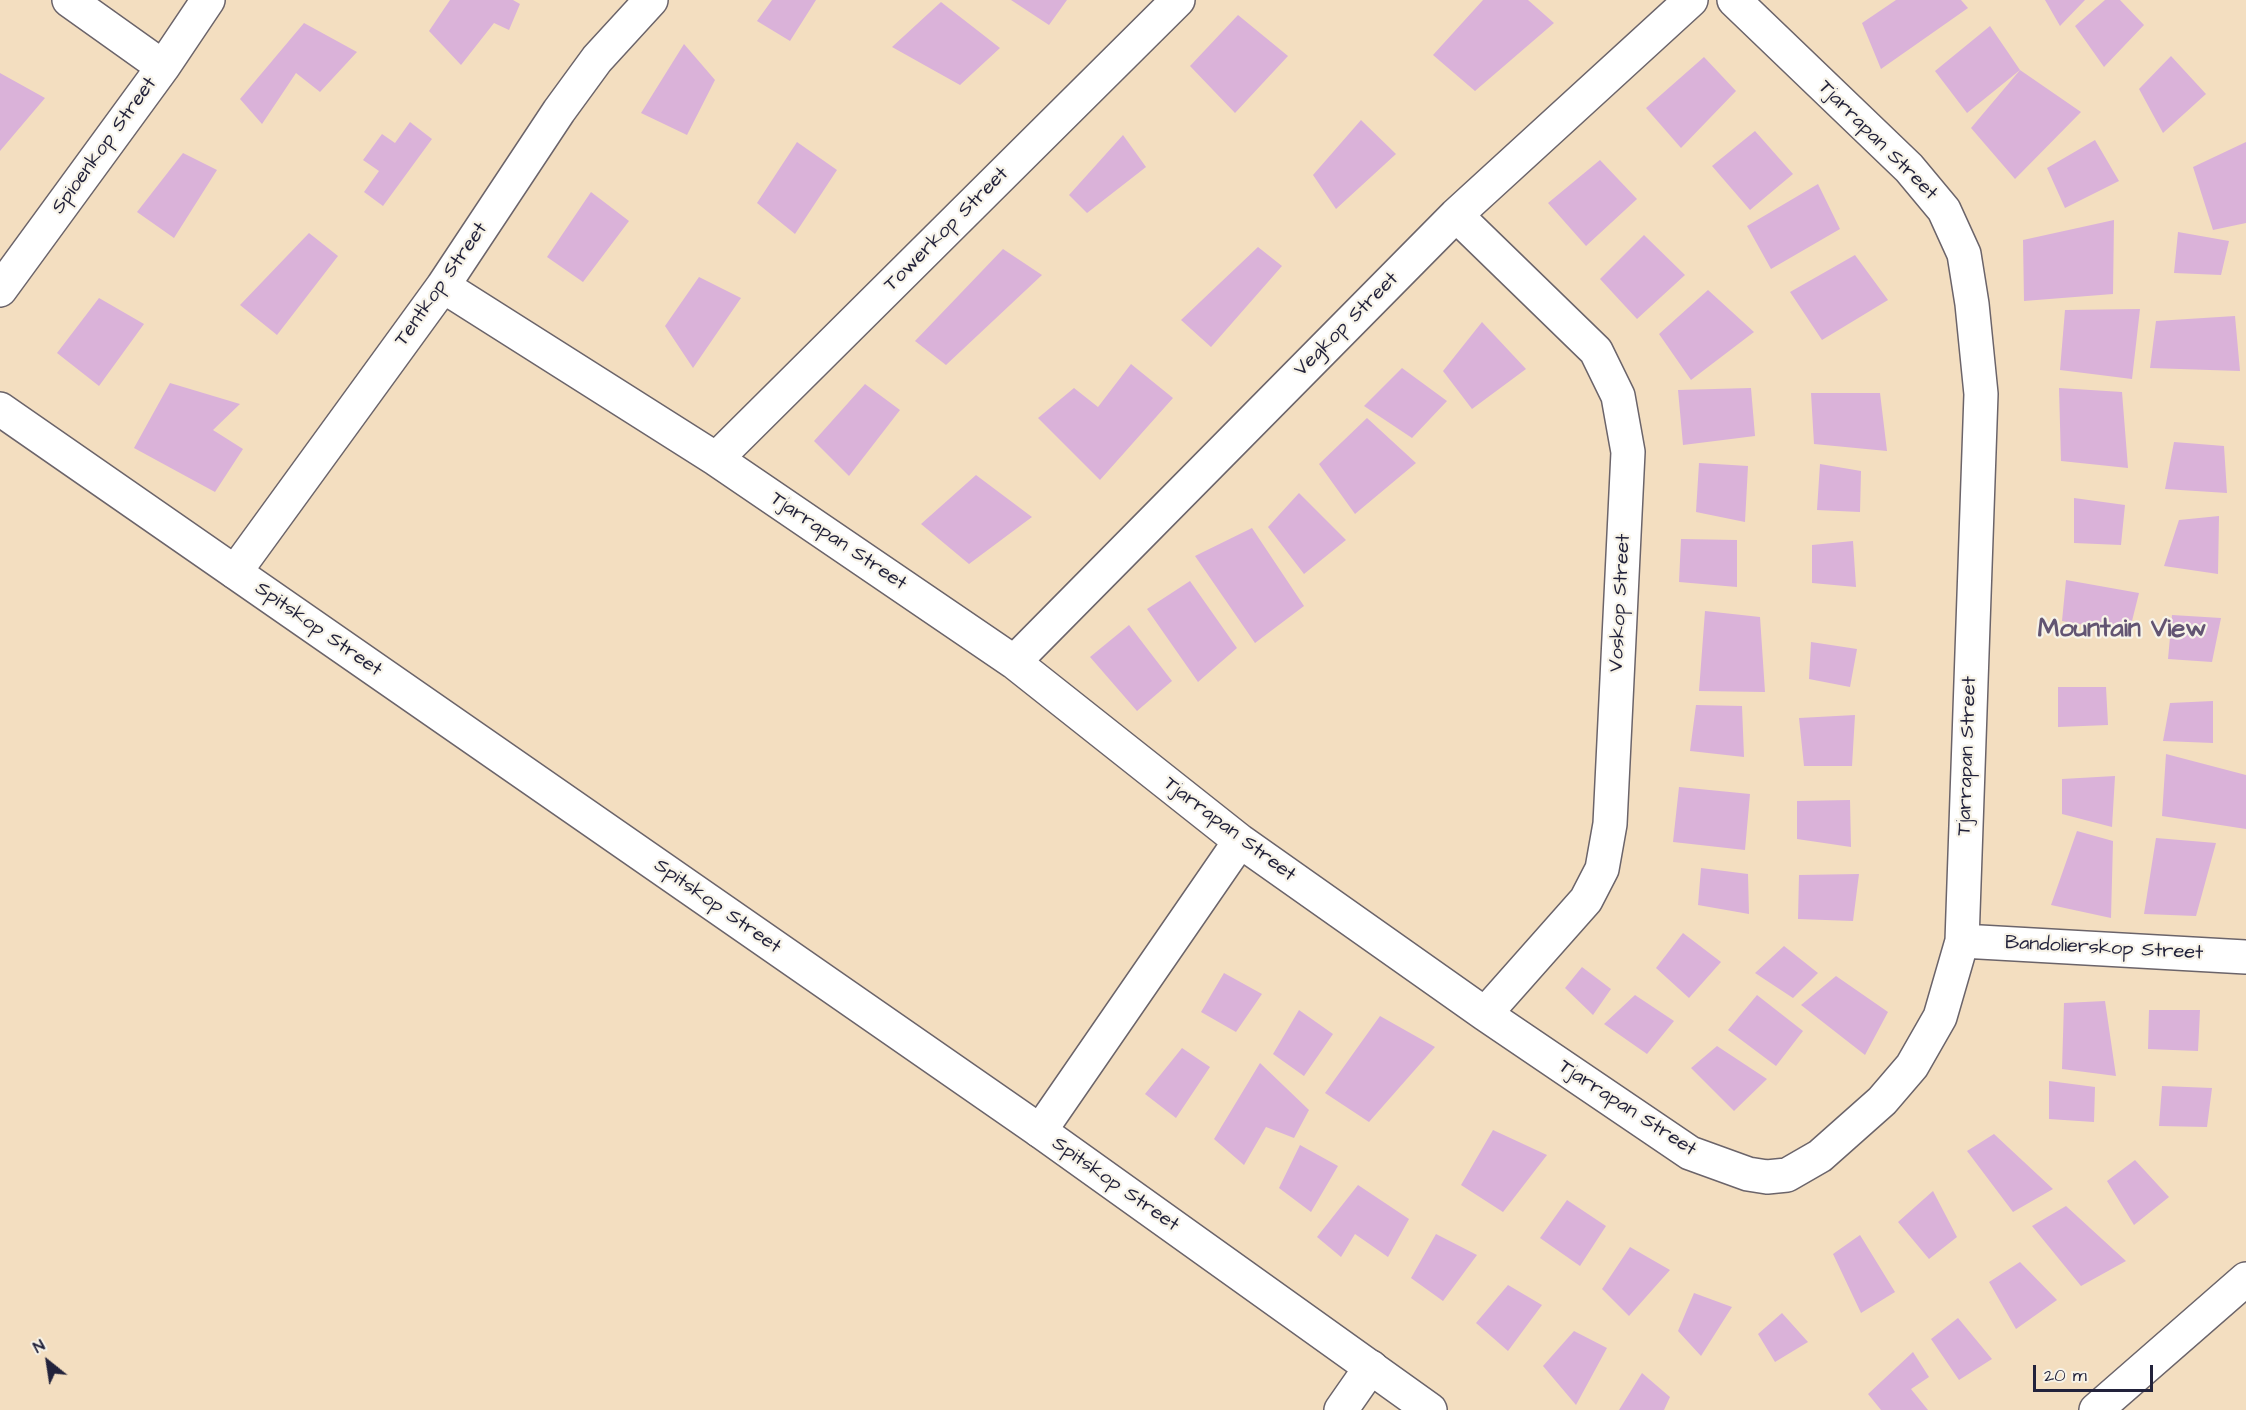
<!DOCTYPE html>
<style>
body{margin:0}
#map{position:relative;width:2246px;height:1410px;overflow:hidden;background:#f3dec0;font-family:"Architects Daughter",sans-serif}
canvas{display:block}
.north{position:absolute;left:18px;top:1332px;width:60px;height:60px;-webkit-text-stroke:4px #f7f3e8;paint-order:stroke;rotate:330deg;font-size:16px;font-weight:700;line-height:24px;text-align:center;color:#22223b}
.north::after{content:'';display:block;margin:auto;width:21px;height:27px;background:#22223b;clip-path:polygon(50% 0,100% 100%,50% 72%,0 100%)}
.scale{position:absolute;left:2033px;top:1365px;width:120px;height:27px;box-sizing:border-box;border:3px solid #22223b;border-top:0;padding-left:8px;font-size:18px;line-height:21px;white-space:nowrap;color:#22223b;-webkit-text-stroke:4px #f7f3e8;paint-order:stroke}
</style>
<div id="map">
<canvas width="2246" height="1410"></canvas>
<div class="north">N</div>
<div class="scale">20 m</div>
</div>
<script>
const ctx = document.querySelector('canvas').getContext('2d');
ctx.lineJoin = 'round';
function fillPath(path, color) {
  ctx.fillStyle = color;
  ctx.fill(path, 'evenodd');
}
function poly(rows) {
  const path = new Path2D();
  for (const r of rows) {
    path.moveTo(r[0], r[1]);
    for (let i = 2; i < r.length; i += 2) path.lineTo(r[i], r[i + 1]);
  }
  return path;
}
function stroke(path, color, width, dash) {
  ctx.strokeStyle = color;
  ctx.lineWidth = width;
  ctx.lineCap = dash ? 'butt' : 'round';
  ctx.setLineDash(dash || []);
  ctx.stroke(path);
}
function label(font, color, halo, rows, align = 'center') {
  ctx.font = font + ' "Architects Daughter",sans-serif';
  ctx.lineWidth = 4.5;
  ctx.setLineDash([]);
  ctx.textBaseline = 'middle';
  ctx.strokeStyle = halo;
  ctx.fillStyle = color;
  for (const [text, x, y, turn = 0] of rows) {
    ctx.save();
    ctx.translate(x, y);
    ctx.rotate((+turn || 0) * Math.PI / 180);
    ctx.textAlign = isNaN(turn) ? turn : align;
    if (halo) ctx.strokeText(text, 0, 0);
    ctx.fillText(text, 0, 0);
    ctx.restore();
  }
}
fillPath(poly([
 [450,0,513,0,520,4,509,30,494,23,461,65,429,31],
 [772,0,816,0,790,41,757,21],
 [1011,0,1067,0,1049,25],
 [1483,0,1528,0,1554,23,1475,91,1433,55],
 [1896,0,1961,0,1968,8,1881,69,1862,23],
 [2045,0,2085,0,2060,26],
 [2105,0,2120,0,2144,25,2104,67,2075,26],
 [941,2,1000,48,960,85,892,47],
 [1238,15,1288,56,1235,113,1190,66],
 [304,23,357,52,320,92,296,73,262,124,240,99],
 [1990,26,2020,70,1967,113,1935,71],
 [684,44,715,80,687,135,641,113],
 [2171,56,2206,94,2163,133,2139,89],
 [1704,57,1736,91,1681,148,1646,108],
 [2020,70,2081,112,2015,179,1971,128],
 [0,73,45,98,0,151],
 [1361,120,1396,154,1336,209,1313,175],
 [410,122,432,139,383,206,364,192,379,171,363,160,382,134,395,143],
 [1755,131,1793,174,1750,210,1712,166],
 [1123,135,1146,167,1087,213,1069,195],
 [2095,140,2119,181,2065,208,2047,168],
 [797,142,837,170,795,234,757,203],
 [2246,142,2246,223,2213,230,2193,167],
 [183,153,217,170,174,238,137,212],
 [1600,160,1637,199,1586,246,1548,203],
 [1818,184,1840,229,1771,269,1747,226],
 [591,192,629,221,583,282,547,257],
 [2114,220,2113,294,2024,301,2023,240],
 [2178,232,2229,241,2221,275,2174,273],
 [309,233,338,256,277,335,240,305],
 [1644,235,1685,275,1637,319,1600,279],
 [1258,247,1282,266,1211,347,1181,320],
 [1003,249,1042,275,946,365,915,341],
 [1855,255,1888,300,1822,340,1790,292],
 [699,277,741,298,693,368,665,326],
 [1708,290,1754,332,1691,380,1659,334],
 [99,298,144,324,99,386,57,353],
 [2140,309,2132,379,2060,370,2065,310],
 [2235,316,2240,371,2150,368,2156,321],
 [1482,322,1526,369,1472,409,1443,371],
 [1131,364,1173,398,1100,480,1038,418,1074,388,1098,407],
 [1402,368,1447,401,1412,438,1364,406],
 [170,383,240,404,213,430,243,449,215,492,134,448],
 [865,384,900,410,849,476,814,441],
 [1751,388,1755,436,1683,445,1678,390],
 [2059,388,2122,392,2128,468,2061,461],
 [1811,393,1880,393,1887,451,1814,444],
 [1367,418,1416,463,1355,514,1319,464],
 [2174,442,2224,446,2227,493,2165,489],
 [1699,463,1748,466,1745,522,1696,512],
 [1820,464,1861,471,1860,512,1817,510],
 [976,475,1032,517,969,564,921,524],
 [1299,493,1346,540,1304,574,1268,527],
 [2074,498,2125,505,2121,545,2074,543],
 [2219,516,2218,574,2164,566,2179,520],
 [1252,528,1304,606,1255,643,1195,556],
 [1681,539,1737,540,1737,587,1679,582],
 [1853,541,1856,587,1812,583,1812,545],
 [2066,580,2139,593,2129,633,2062,621],
 [1190,581,1237,648,1198,682,1147,609],
 [1705,611,1760,617,1765,692,1699,691],
 [2172,615,2221,618,2212,662,2168,659],
 [1129,625,1172,681,1137,711,1090,657],
 [1811,642,1857,649,1850,687,1809,679],
 [2058,687,2106,687,2108,725,2058,727],
 [2213,701,2213,743,2163,741,2170,703],
 [1696,705,1742,706,1744,757,1690,751],
 [1855,715,1852,766,1804,766,1799,718],
 [2166,754,2246,775,2246,829,2162,816],
 [2115,776,2112,827,2062,814,2062,779],
 [1679,787,1750,794,1745,850,1673,842],
 [1850,800,1851,847,1797,839,1797,801],
 [2077,831,2113,841,2111,918,2051,905],
 [2156,838,2216,843,2196,916,2144,914],
 [1701,868,1748,874,1749,914,1698,905],
 [1859,874,1853,921,1798,919,1799,875],
 [1683,933,1721,962,1689,998,1656,968],
 [1784,946,1818,973,1793,998,1755,973],
 [1582,967,1611,989,1593,1015,1565,988],
 [1224,973,1262,994,1236,1032,1201,1012],
 [1836,976,1888,1012,1865,1055,1801,1005],
 [1635,995,1674,1021,1647,1054,1604,1024],
 [1757,995,1803,1031,1776,1066,1728,1030],
 [2105,1001,2116,1076,2062,1069,2064,1003],
 [1299,1010,1333,1034,1304,1076,1273,1054],
 [2149,1010,2200,1010,2198,1051,2148,1049],
 [1380,1016,1435,1047,1369,1122,1325,1093],
 [1717,1046,1767,1079,1734,1111,1691,1068],
 [1182,1048,1210,1067,1176,1118,1145,1094],
 [1260,1063,1309,1110,1294,1138,1266,1127,1244,1165,1214,1139],
 [2049,1081,2095,1087,2094,1122,2049,1119],
 [2162,1086,2212,1088,2207,1127,2159,1126],
 [1493,1130,1547,1155,1503,1212,1461,1185],
 [1994,1134,2053,1189,2013,1212,1967,1151],
 [1300,1145,1338,1166,1311,1212,1279,1188],
 [2135,1160,2169,1197,2134,1225,2107,1181],
 [1358,1185,1409,1219,1388,1257,1355,1234,1341,1257,1317,1237],
 [1933,1191,1957,1237,1929,1259,1898,1222],
 [1567,1200,1606,1226,1580,1266,1540,1238],
 [2066,1206,2126,1261,2081,1286,2032,1226],
 [1436,1234,1477,1255,1443,1301,1411,1278],
 [1860,1235,1895,1292,1861,1313,1833,1254],
 [1630,1247,1670,1270,1629,1316,1602,1289],
 [2020,1262,2057,1300,2016,1329,1989,1282],
 [1508,1285,1542,1305,1508,1351,1476,1323],
 [1694,1293,1732,1307,1701,1356,1678,1331],
 [1782,1313,1808,1342,1775,1362,1758,1334],
 [1958,1318,1992,1359,1959,1380,1931,1339],
 [1574,1331,1607,1348,1576,1405,1543,1366],
 [1913,1352,1929,1377,1911,1389,1928,1410,1881,1410,1868,1394],
 [1642,1373,1670,1397,1664,1410,1619,1410]
]), '#dab2d9');
const minor = poly([
 [69,0,163,67],
 [1456,215,1596,351,1618,396,1628,452,1610,824,1602,869,1586,900,1485,1014],
 [443,286,716,459,1014,662,1240,841,1485,1014,1690,1153,1748,1174,1767,1177,1787,1175,1820,1156,1882,1101,1912,1066,1940,1017,1962,941,1981,394,1972,304,1964,254,1944,210,1909,168,1734,0],
 [0,290,163,67,208,0],
 [716,459,1178,0],
 [235,572,443,286,559,111,597,59,651,0],
 [1014,662,1456,215,1691,0],
 [1962,941,2246,957],
 [1040,1131,1240,841],
 [1341,1410,1371,1367]
]);
const tertiary = poly([
 [0,409,1040,1131,1430,1410],
 [2096,1410,2246,1279]
]);
stroke(minor, '#6b646a', 36);
stroke(tertiary, '#6b646a', 36);
stroke(minor, '#fff', 33);
stroke(tertiary, '#fff', 33);
label('20px', '#22223b', '#f7f3e8', [
 ["Tjarrapan Street",1877,141,45],
 ["Spioenkop Street",105,146,-54],
 ["Towerkop Street",947,230,-45],
 ["Tentkop Street",442,285,-55],
 ["Vegkop Street",1347,325,-45],
 ["Tjarrapan Street",838,542,34],
 ["Voskop Street",1621,603,-87],
 ["Spitskop Street",318,630,35],
 ["Tjarrapan Street",1968,756,-88],
 ["Tjarrapan Street",1229,830,37],
 ["Spitskop Street",717,907,35],
 ["Bandolierskop Street",2104,949,3],
 ["Tjarrapan Street",1627,1109,33],
 ["Spitskop Street",1115,1185,35]
]);
label('bold 26px', '#625472', '#f7f3e8', [
 ["Mountain View",2122,631]
]);
</script>
